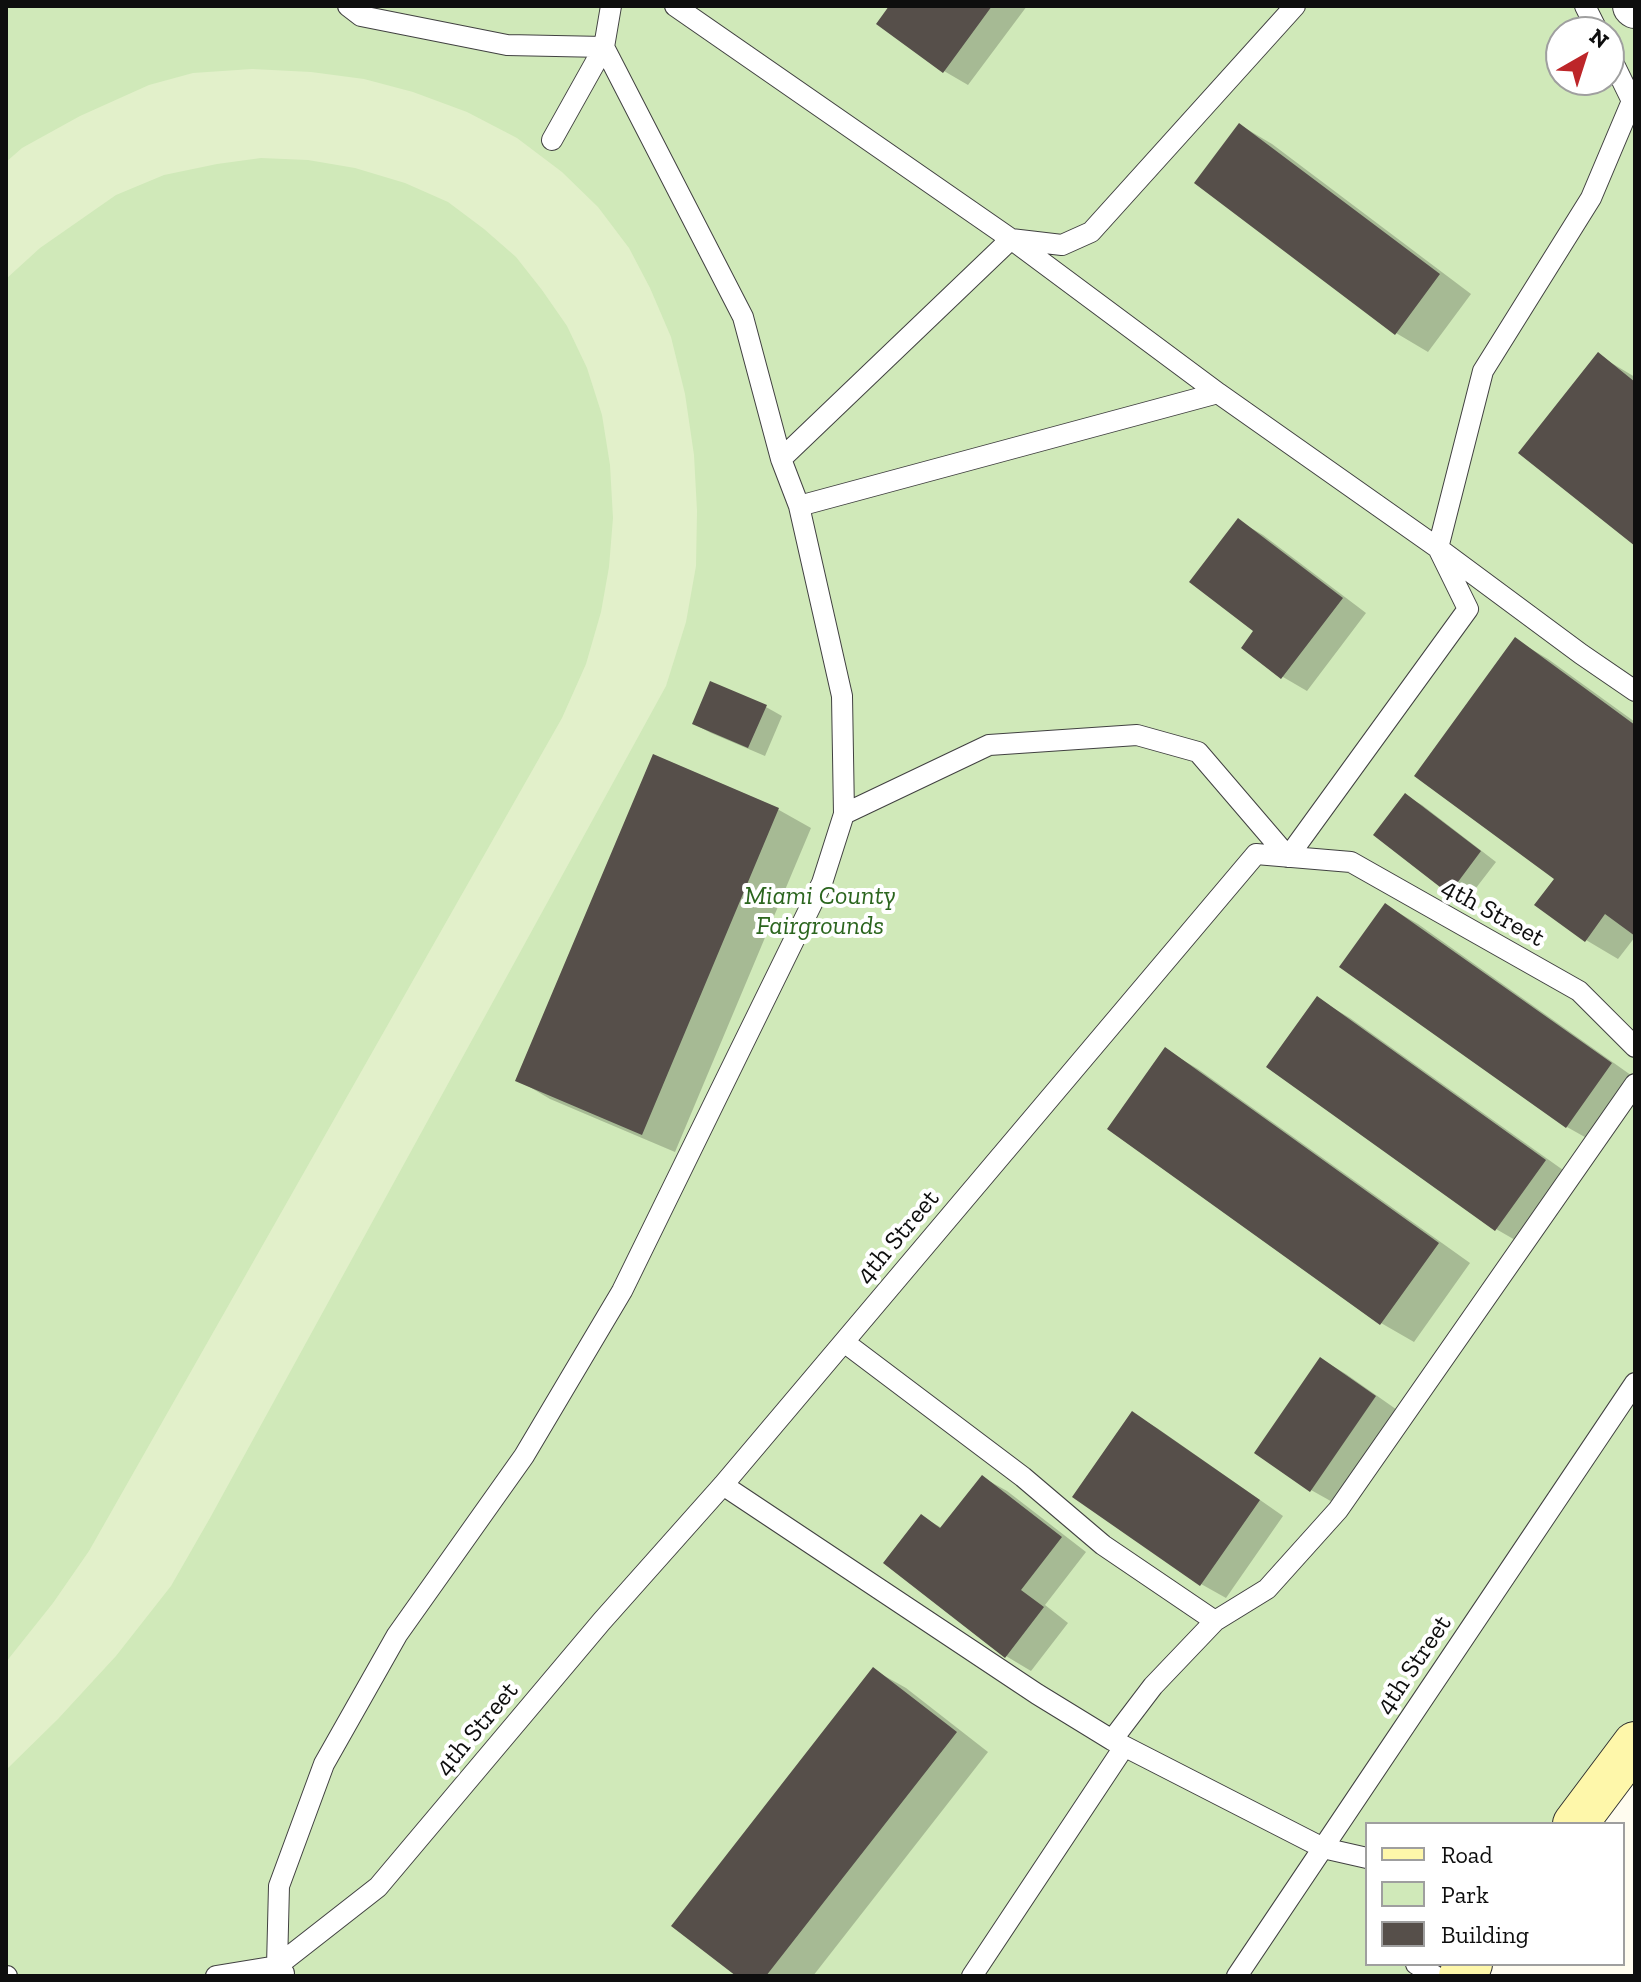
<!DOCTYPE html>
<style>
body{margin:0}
#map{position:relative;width:1641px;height:1982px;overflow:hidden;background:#fffcef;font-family:"Zilla Slab",serif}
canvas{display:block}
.frame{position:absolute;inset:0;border:8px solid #0e0e0e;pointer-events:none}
.legend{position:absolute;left:1365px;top:1822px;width:260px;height:144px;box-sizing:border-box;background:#fff;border:2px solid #9f9f9f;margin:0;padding:10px 14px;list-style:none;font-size:24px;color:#0e0e0e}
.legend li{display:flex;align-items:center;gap:16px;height:40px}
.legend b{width:40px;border:2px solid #9f9f9f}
.north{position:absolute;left:1545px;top:16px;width:80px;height:80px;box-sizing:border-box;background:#fff;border:2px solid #9f9f9f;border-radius:50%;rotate:39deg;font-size:22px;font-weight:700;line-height:32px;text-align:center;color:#0e0e0e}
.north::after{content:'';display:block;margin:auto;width:28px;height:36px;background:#bd2629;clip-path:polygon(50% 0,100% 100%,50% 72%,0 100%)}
</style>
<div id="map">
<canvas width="1641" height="1982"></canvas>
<div class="frame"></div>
<ul class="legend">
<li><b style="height:10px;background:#fef7aa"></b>Road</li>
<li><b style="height:22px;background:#d0e9b9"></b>Park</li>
<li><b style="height:22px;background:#564f4a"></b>Building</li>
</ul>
<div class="north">N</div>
</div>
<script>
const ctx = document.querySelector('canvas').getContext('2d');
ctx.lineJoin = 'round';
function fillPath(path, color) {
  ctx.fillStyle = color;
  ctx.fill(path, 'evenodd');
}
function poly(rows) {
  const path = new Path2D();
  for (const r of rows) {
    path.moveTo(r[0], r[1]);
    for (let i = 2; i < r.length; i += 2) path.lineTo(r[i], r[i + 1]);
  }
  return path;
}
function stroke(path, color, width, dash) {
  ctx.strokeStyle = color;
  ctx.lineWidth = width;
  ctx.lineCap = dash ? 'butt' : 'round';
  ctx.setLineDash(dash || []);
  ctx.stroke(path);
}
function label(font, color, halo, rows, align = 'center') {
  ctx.font = font + ' "Zilla Slab",serif';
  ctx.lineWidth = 8;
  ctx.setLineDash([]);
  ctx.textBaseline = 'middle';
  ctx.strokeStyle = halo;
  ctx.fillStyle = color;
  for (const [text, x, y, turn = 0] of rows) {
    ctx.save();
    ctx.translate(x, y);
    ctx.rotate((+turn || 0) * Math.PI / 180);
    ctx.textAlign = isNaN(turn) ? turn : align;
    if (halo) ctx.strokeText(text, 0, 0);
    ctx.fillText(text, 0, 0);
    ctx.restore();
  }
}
fillPath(poly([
 [6,6,1635,6,1635,1744,1575,1824,1367,1824,1367,1964,1470,1964,1461,1976,6,1976],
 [1561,32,1609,32,1609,80,1561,80]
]), '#d0e9b9');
fillPath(poly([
 [252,69,311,72,364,79,413,92,467,112,517,138,562,172,598,207,629,248,650,288,671,337,685,394,694,455,697,511,696,566,686,622,666,686,210,1518,171,1586,116,1656,58,1719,6,1770,6,1662,53,1603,89,1551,562,718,586,664,601,612,609,567,613,518,610,465,602,415,587,368,567,326,542,290,516,257,484,229,448,202,405,183,355,168,308,160,261,158,217,164,164,175,116,195,40,248,6,279,6,162,22,148,80,116,149,85,193,73]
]), '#e2f0ca');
fillPath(poly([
 [892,6,1027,6,968,85,944,71],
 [1240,125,1272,144,1471,294,1428,352,1396,333],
 [1598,355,1635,377,1635,543],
 [1239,521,1263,535,1366,613,1307,691,1283,677,1256,630],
 [1516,640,1548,659,1635,722,1635,937,1618,959,1586,940,1556,878],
 [766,707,782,716,765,756,711,733,694,724],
 [654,756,779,810,811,828,675,1152,550,1099,518,1080],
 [1406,796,1422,805,1496,862,1466,901,1450,892],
 [1385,905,1418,924,1635,1078,1599,1145,1567,1127],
 [1318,999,1350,1018,1577,1180,1529,1248,1496,1229],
 [1166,1050,1198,1069,1470,1263,1414,1342,1381,1323],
 [1321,1359,1346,1374,1400,1412,1336,1504,1311,1490],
 [1133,1414,1157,1428,1283,1516,1226,1598,1201,1584],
 [982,1477,1007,1491,1086,1552,1045,1605,1068,1623,1031,1671,1006,1656,922,1517,942,1528],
 [874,1670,906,1688,988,1752,813,1976,739,1976]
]), '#0003');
fillPath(poly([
 [889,6,992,6,943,73,876,24],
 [1239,123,1440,274,1395,335,1194,183],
 [1598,352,1635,382,1635,546,1518,453],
 [1238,518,1343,598,1281,679,1241,648,1253,631,1189,582],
 [1515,637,1635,725,1635,936,1605,914,1585,942,1534,905,1554,879,1414,776],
 [710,681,767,705,748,748,692,724],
 [653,754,779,808,642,1135,515,1081],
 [1405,793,1481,851,1449,894,1373,835],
 [1385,903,1612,1063,1566,1128,1339,967],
 [1317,996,1546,1160,1495,1231,1266,1067],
 [1165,1047,1439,1243,1380,1325,1107,1129],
 [1320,1357,1376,1396,1310,1492,1254,1453],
 [1132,1411,1260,1500,1200,1586,1072,1497],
 [982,1475,1062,1537,1021,1590,1044,1607,1005,1658,883,1563,921,1514,940,1528],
 [873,1667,957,1732,766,1976,736,1976,671,1926]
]), '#564f4a');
const service = poly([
 [348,6,361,16,507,45,604,47,552,140],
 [675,6,1011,239,1218,393],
 [1585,6,1598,32],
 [781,459,1011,239,1062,245,1091,232,1295,6],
 [799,506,1218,393,1438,548,1581,654,1635,691],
 [844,814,989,745,1137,735,1198,752,1288,857,1468,609,1438,548,1483,371,1591,198,1632,101,1609,54],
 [844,1342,1023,1477,1103,1545,1215,1621],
 [723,1485,1037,1694,1112,1740,1323,1848,1367,1858],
 [1112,1740,1153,1686,1215,1621,1267,1589,1338,1510,1635,1084],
 [1416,1964,1435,1976],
 [277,1966,378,1887,602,1621,723,1485,1256,854,1351,862,1579,991,1635,1047],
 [6,1976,7,1976],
 [216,1976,277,1966,284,1973],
 [272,1976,277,1966,279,1886,324,1764,397,1635,524,1456,622,1291,822,883,844,814,842,696,799,506,781,459,743,317,604,47,611,6],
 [972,1976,1124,1747],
 [1237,1976,1635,1383]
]);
const minor = poly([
 [1634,6,1635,7]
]);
const secondary = poly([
 [1575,1824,1635,1744],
 [1461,1976,1470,1964]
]);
stroke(service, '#414141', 22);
stroke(minor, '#414141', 44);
stroke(secondary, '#303030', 46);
stroke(service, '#fff', 20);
stroke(minor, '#fff', 42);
stroke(secondary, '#fef7aa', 44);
label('italic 26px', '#2b651e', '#fff', [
 ["Miami County",820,897],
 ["Fairgrounds",820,927]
]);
label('26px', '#0e0e0e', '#fff', [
 ["4th Street",1493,913,29],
 ["4th Street",898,1237,-50],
 ["4th Street",1414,1665,-56],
 ["4th Street",477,1729,-50]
]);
</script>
